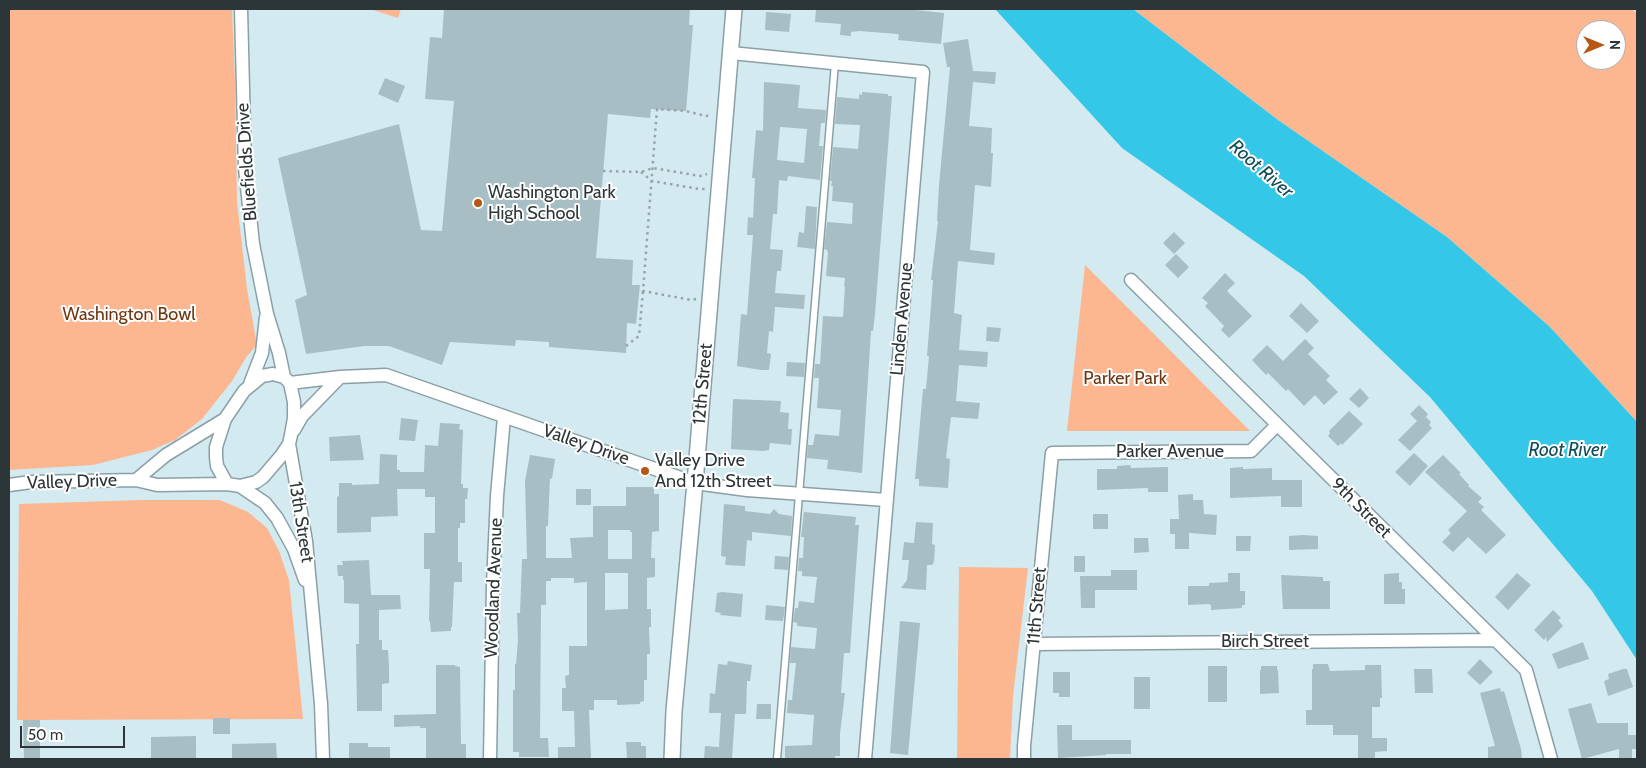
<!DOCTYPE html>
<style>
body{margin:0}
#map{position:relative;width:1646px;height:768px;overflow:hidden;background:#d3eaf1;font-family:Cabin,sans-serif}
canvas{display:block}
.frame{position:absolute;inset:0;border:10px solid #2c3538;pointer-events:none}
.north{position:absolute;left:1576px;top:20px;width:50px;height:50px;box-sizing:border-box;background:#fff;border:1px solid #abaeaf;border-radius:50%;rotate:90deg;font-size:14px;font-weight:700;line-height:20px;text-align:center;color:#2c3538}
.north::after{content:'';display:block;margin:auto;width:18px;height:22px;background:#b85714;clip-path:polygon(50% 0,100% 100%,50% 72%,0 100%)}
.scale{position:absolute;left:20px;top:726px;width:105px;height:22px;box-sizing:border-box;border:2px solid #2c3538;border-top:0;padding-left:6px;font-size:15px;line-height:18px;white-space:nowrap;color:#2c3538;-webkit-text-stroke:4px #fff;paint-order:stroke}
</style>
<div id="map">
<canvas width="1646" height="768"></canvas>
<div class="frame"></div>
<div class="north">N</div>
<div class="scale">50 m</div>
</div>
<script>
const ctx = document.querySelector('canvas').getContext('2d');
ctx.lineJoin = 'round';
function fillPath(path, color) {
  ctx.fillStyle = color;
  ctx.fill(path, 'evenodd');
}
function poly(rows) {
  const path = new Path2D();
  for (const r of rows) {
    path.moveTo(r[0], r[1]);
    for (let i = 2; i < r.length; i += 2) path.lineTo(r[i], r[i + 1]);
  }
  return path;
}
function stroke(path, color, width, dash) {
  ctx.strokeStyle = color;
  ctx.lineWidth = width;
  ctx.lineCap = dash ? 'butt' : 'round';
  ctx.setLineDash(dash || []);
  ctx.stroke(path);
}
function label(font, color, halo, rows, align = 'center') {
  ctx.font = font + ' Cabin,sans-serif';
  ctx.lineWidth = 4;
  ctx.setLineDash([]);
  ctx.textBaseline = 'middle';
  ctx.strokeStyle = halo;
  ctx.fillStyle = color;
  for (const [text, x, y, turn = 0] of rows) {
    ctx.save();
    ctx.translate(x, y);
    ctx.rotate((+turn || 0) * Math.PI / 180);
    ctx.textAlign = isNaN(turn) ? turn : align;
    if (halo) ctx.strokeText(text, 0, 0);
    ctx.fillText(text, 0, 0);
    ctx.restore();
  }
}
fillPath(poly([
 [9,9,232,9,235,82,237,202,247,289,257,345,247,356,232,381,202,419,175,440,152,450,93,465,9,470],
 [370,9,401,9,398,18],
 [1133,9,1631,9,1637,13,1637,422,1550,327,1447,237,1278,120],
 [1586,30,1616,30,1616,60,1586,60],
 [1085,265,1149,329,1250,431,1067,431],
 [141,500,220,500,248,512,267,528,279,551,289,580,303,719,17,720,19,504],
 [959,567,1028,568,1013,696,1010,759,957,759]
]), '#fcb690');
fillPath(poly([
 [995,9,1133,9,1278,120,1447,237,1550,327,1637,422,1637,660,1592,591,1430,397,1304,276,1122,148]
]), '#35c7e7');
fillPath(poly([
 [444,9,690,9,689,25,693,25,686,111,651,109,650,118,608,114,596,258,633,260,632,285,640,285,636,324,627,323,626,353,549,347,549,342,516,340,515,346,450,342,442,365,389,346,364,346,306,354,295,300,307,295,278,158,399,124,421,230,442,231,454,101,425,99,430,37,442,38],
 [816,9,907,9,944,13,941,44,898,40,899,35,897,34,859,31,851,32,851,36,840,35,841,24,815,22],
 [766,12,791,14,789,32,765,30],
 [968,39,973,71,996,72,995,84,973,82,969,126,992,128,991,153,993,153,991,187,975,185,970,250,995,253,994,265,958,261,954,313,962,315,959,350,988,352,987,367,959,365,956,401,980,403,978,419,951,417,946,458,950,459,948,488,919,486,919,479,915,479,923,389,926,389,929,356,927,356,933,280,931,280,938,221,937,221,939,185,950,67,947,67,943,43],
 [385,78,405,86,398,103,378,94],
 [764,82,800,85,798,108,826,110,825,123,821,123,819,146,823,146,820,180,788,176,787,181,779,180,777,214,773,214,770,249,783,250,781,271,777,271,775,293,805,295,804,309,775,307,773,332,769,331,767,353,771,354,769,370,761,370,737,366,741,314,747,315,753,235,747,235,748,217,753,218,755,178,752,178,756,130,763,131],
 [780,127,807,129,804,163,777,160],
 [862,92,888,94,888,96,892,96,875,314,873,331,871,331,862,473,827,469,828,460,807,458,808,445,813,445,815,434,839,436,841,410,817,408,819,378,814,378,815,364,820,364,823,316,843,317,845,286,844,286,845,278,826,276,828,253,827,250,824,249,827,222,852,224,853,203,832,201,833,186,831,186,832,181,830,181,833,147,858,149,860,125,835,124,837,97,859,99,859,94,862,95],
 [806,206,817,207,815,249,797,247,799,232,804,233],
 [1174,232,1185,243,1174,254,1163,243],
 [1176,254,1189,267,1178,278,1165,265],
 [1225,273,1235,283,1227,291,1252,316,1229,338,1221,330,1224,326,1205,306,1208,303,1202,298],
 [1301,303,1319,321,1307,333,1289,316],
 [987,327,1001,328,999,342,986,341],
 [1305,339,1314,348,1308,354,1330,376,1326,380,1338,392,1324,405,1315,395,1304,406,1288,389,1286,391,1268,373,1266,375,1252,360,1267,345,1283,361],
 [787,362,805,363,804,377,786,376],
 [1360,388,1369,398,1359,408,1349,399],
 [733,399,781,401,780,412,789,413,788,429,792,429,791,445,770,443,769,450,763,451,731,449],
 [1419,405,1428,414,1426,417,1431,422,1429,425,1432,428,1410,451,1398,440,1417,421,1410,414],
 [1349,411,1363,424,1342,445,1341,443,1338,446,1328,436,1330,433,1329,431],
 [401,418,418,420,415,441,399,440],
 [440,423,460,424,459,429,463,430,461,484,463,484,463,488,468,488,467,499,465,499,465,523,460,523,460,528,458,528,458,562,462,562,462,582,454,582,452,627,451,627,451,631,431,632,430,621,429,621,430,569,424,569,424,533,435,533,435,497,425,497,425,489,397,489,398,516,371,517,371,532,337,533,337,497,339,496,339,483,352,483,352,485,379,484,380,454,397,455,397,470,400,470,400,472,424,472,425,445,438,446],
 [360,435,364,460,330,461,329,437],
 [1414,453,1428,466,1410,486,1395,472],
 [530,455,555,459,552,479,550,478,548,526,546,526,546,558,572,558,570,538,593,537,593,506,626,506,626,487,654,487,654,494,659,494,659,531,652,532,651,558,655,558,655,577,647,578,647,609,651,609,651,627,649,627,650,654,647,654,647,680,644,680,644,701,640,702,640,704,617,705,617,700,594,700,594,710,589,710,591,759,558,759,558,747,575,747,574,711,562,711,562,688,566,688,565,676,569,675,569,646,587,646,587,582,574,583,574,578,551,578,551,581,546,581,546,605,541,605,540,738,548,738,549,757,519,757,519,752,513,752,513,690,515,690,515,664,516,664,518,641,517,613,520,613,522,559,527,559,525,481],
 [608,530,630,530,630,532,632,532,632,559,608,559],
 [605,573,628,573,628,609,605,610],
 [1443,455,1461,473,1459,474,1469,485,1468,486,1482,498,1478,502,1484,507,1481,510,1506,535,1486,554,1468,537,1453,552,1442,542,1451,533,1448,530,1467,511,1425,472],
 [1130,465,1131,468,1168,467,1168,492,1148,492,1148,488,1097,490,1097,469,1117,469,1117,466],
 [1243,467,1243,469,1272,468,1272,480,1302,480,1302,507,1281,507,1281,496,1230,498,1230,468],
 [576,489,591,489,591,505,576,505],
 [1193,494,1193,500,1203,500,1204,514,1217,515,1216,535,1189,533,1189,549,1175,549,1175,534,1170,534,1170,519,1179,519,1178,495],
 [724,504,745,506,745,511,770,514,774,509,779,514,792,516,791,536,752,532,752,541,747,540,745,566,725,565,726,557,721,556],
 [804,512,856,517,855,525,859,525,850,653,844,653,841,693,845,693,840,734,840,756,835,756,835,759,785,759,785,746,812,745,814,715,787,713,788,700,792,700,796,663,790,663,791,647,815,649,817,628,797,626,797,623,793,622,795,608,798,608,799,601,814,603,817,577,802,576,802,571,798,571,799,558,803,558,804,537,801,537],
 [1093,514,1108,514,1108,529,1093,529],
 [916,522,933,523,932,544,935,545,934,562,932,565,927,565,926,590,901,588,907,580,909,560,902,560,904,542,914,543],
 [1303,535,1318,536,1318,549,1289,550,1289,536],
 [1236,536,1251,536,1250,551,1236,551],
 [1134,538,1148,538,1149,552,1134,553],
 [775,556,789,557,788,570,774,569],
 [1074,556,1085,556,1085,572,1074,572],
 [369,560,371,595,400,595,401,609,379,610,379,640,382,640,382,650,388,650,389,666,389,683,382,684,382,711,357,711,356,644,359,644,359,604,344,603,344,580,343,580,343,576,338,576,337,565,343,565,342,561],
 [1111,570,1137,570,1137,590,1095,590,1095,608,1081,608,1080,576,1111,576],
 [1228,573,1240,573,1240,591,1245,591,1245,605,1242,605,1242,608,1211,610,1211,605,1209,604,1188,605,1188,586,1209,586,1209,583,1228,582],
 [1399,573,1399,582,1402,582,1402,589,1405,589,1405,604,1384,604,1384,574],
 [1517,573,1531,585,1508,610,1495,597],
 [1281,575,1323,577,1323,581,1330,581,1330,609,1283,609],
 [722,592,743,594,741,617,720,615,721,613,715,612,717,593],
 [766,605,785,607,783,621,765,620],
 [1553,610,1561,618,1558,620,1563,626,1547,642,1546,637,1544,640,1534,630],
 [900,621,920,623,908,755,890,753],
 [1583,642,1589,659,1558,669,1552,654],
 [1480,659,1493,672,1480,685,1467,673],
 [728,661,752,665,750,681,747,681,746,714,735,714,732,759,704,759,705,746,719,747,721,713,709,713,710,693,715,694,718,664,727,665],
 [1313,664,1328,664,1330,671,1365,670,1365,665,1381,665,1382,698,1380,698,1380,707,1372,707,1372,738,1387,738,1387,751,1375,752,1375,759,1358,759,1358,735,1333,735,1333,725,1306,725,1306,710,1312,710,1312,669,1313,669],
 [436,665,455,665,455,666,460,667,461,744,466,744,466,759,426,759,426,728,420,728,420,726,394,727,394,715,436,714],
 [1208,666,1227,666,1227,702,1208,702],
 [1261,666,1277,666,1277,670,1278,670,1279,693,1260,694,1260,670,1261,670],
 [1414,669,1432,669,1433,693,1415,693],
 [1623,669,1627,669,1633,687,1608,696,1604,681,1609,679,1608,674],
 [1053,672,1070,672,1070,697,1059,697,1059,693,1053,693],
 [1134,677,1150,677,1150,709,1134,709],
 [1500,688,1501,692,1504,691,1521,749,1522,759,1488,759,1488,747,1495,746,1480,693],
 [1591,703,1597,723,1628,723,1628,735,1637,735,1637,749,1632,749,1632,759,1619,759,1619,749,1582,759,1568,709],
 [757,704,771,704,771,719,756,719],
 [213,718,230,718,230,734,213,734],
 [23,720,40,720,40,759,24,759],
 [1057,725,1072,725,1072,740,1131,740,1131,754,1106,754,1106,755,1058,758],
 [196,736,196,759,151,759,151,737],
 [626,742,641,742,641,746,646,746,646,759,627,759],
 [276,743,277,759,232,759,232,744],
 [349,743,368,743,368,747,390,747,390,759,349,759]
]), '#a7bec4');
const service = poly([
 [777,759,835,63]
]);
const minor = poly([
 [241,9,245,168,253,244,267,314,279,353,284,377],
 [731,53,923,72,865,759],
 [1131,280,1526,670,1551,759],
 [290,383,340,377,386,375,695,483,747,490,886,500],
 [250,384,262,353,266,317],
 [294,430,302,416,340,377],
 [289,444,306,541,321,704,323,759],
 [136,480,166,455,225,419],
 [9,485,31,482,136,480,157,485,227,484,240,486,256,482,263,477,281,456,289,444,291,435,294,418,294,402,290,383,284,377,273,374,262,376,244,391,225,419,216,447,216,457,217,466,227,484],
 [240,486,265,503,277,518,294,549,305,580],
 [1034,644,1496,640],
 [490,759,493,584,497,496,504,417],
 [1024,759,1024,746,1052,453,1251,451,1277,425]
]);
const tertiary = poly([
 [672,759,674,711,695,483,734,9]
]);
stroke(service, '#8aa0a6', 9);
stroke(minor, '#8aa0a6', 15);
stroke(tertiary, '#8aa0a6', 18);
stroke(poly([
 [603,171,641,172,653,168,700,176,707,174],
 [641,172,652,181,699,189,705,189],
 [696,299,691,300,643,291,657,109,686,111,706,116,712,115],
 [626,346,639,336,643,291]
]), '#94a6ab', 2.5, [2.5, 4]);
stroke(service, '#fff', 6);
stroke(minor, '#fff', 12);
stroke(tertiary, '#fff', 15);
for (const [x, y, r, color] of [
 [478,203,5,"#b85714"],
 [645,471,5,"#b85714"]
]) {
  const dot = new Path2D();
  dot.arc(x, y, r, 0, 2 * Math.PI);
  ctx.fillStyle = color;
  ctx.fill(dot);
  stroke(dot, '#fff', 2);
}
label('18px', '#2c3538', '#fff', [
 ["Bluefields Drive",247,162,-94],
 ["Linden Avenue",902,319,-85],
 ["12th Street",703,384,-85],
 ["Valley Drive",586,445,19],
 ["Parker Avenue",1170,452],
 ["Valley Drive",72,482,-2],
 ["9th Street",1361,508,45],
 ["13th Street",301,522,81],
 ["Woodland Avenue",494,588,-88],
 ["11th Street",1037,606,-85],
 ["Birch Street",1265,642]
]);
label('18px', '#2c3538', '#fff', [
 ["Washington Park",488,193],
 ["High School",488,214],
 ["Valley Drive",655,461],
 ["And 12th Street",655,482]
], 'left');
label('18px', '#6f3612', '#fff', [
 ["Washington Bowl",129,315],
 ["Parker Park",1125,379]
]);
label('italic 19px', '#124d5a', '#fff', [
 ["Root River",1261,169,41],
 ["Root River",1567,450]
]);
</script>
